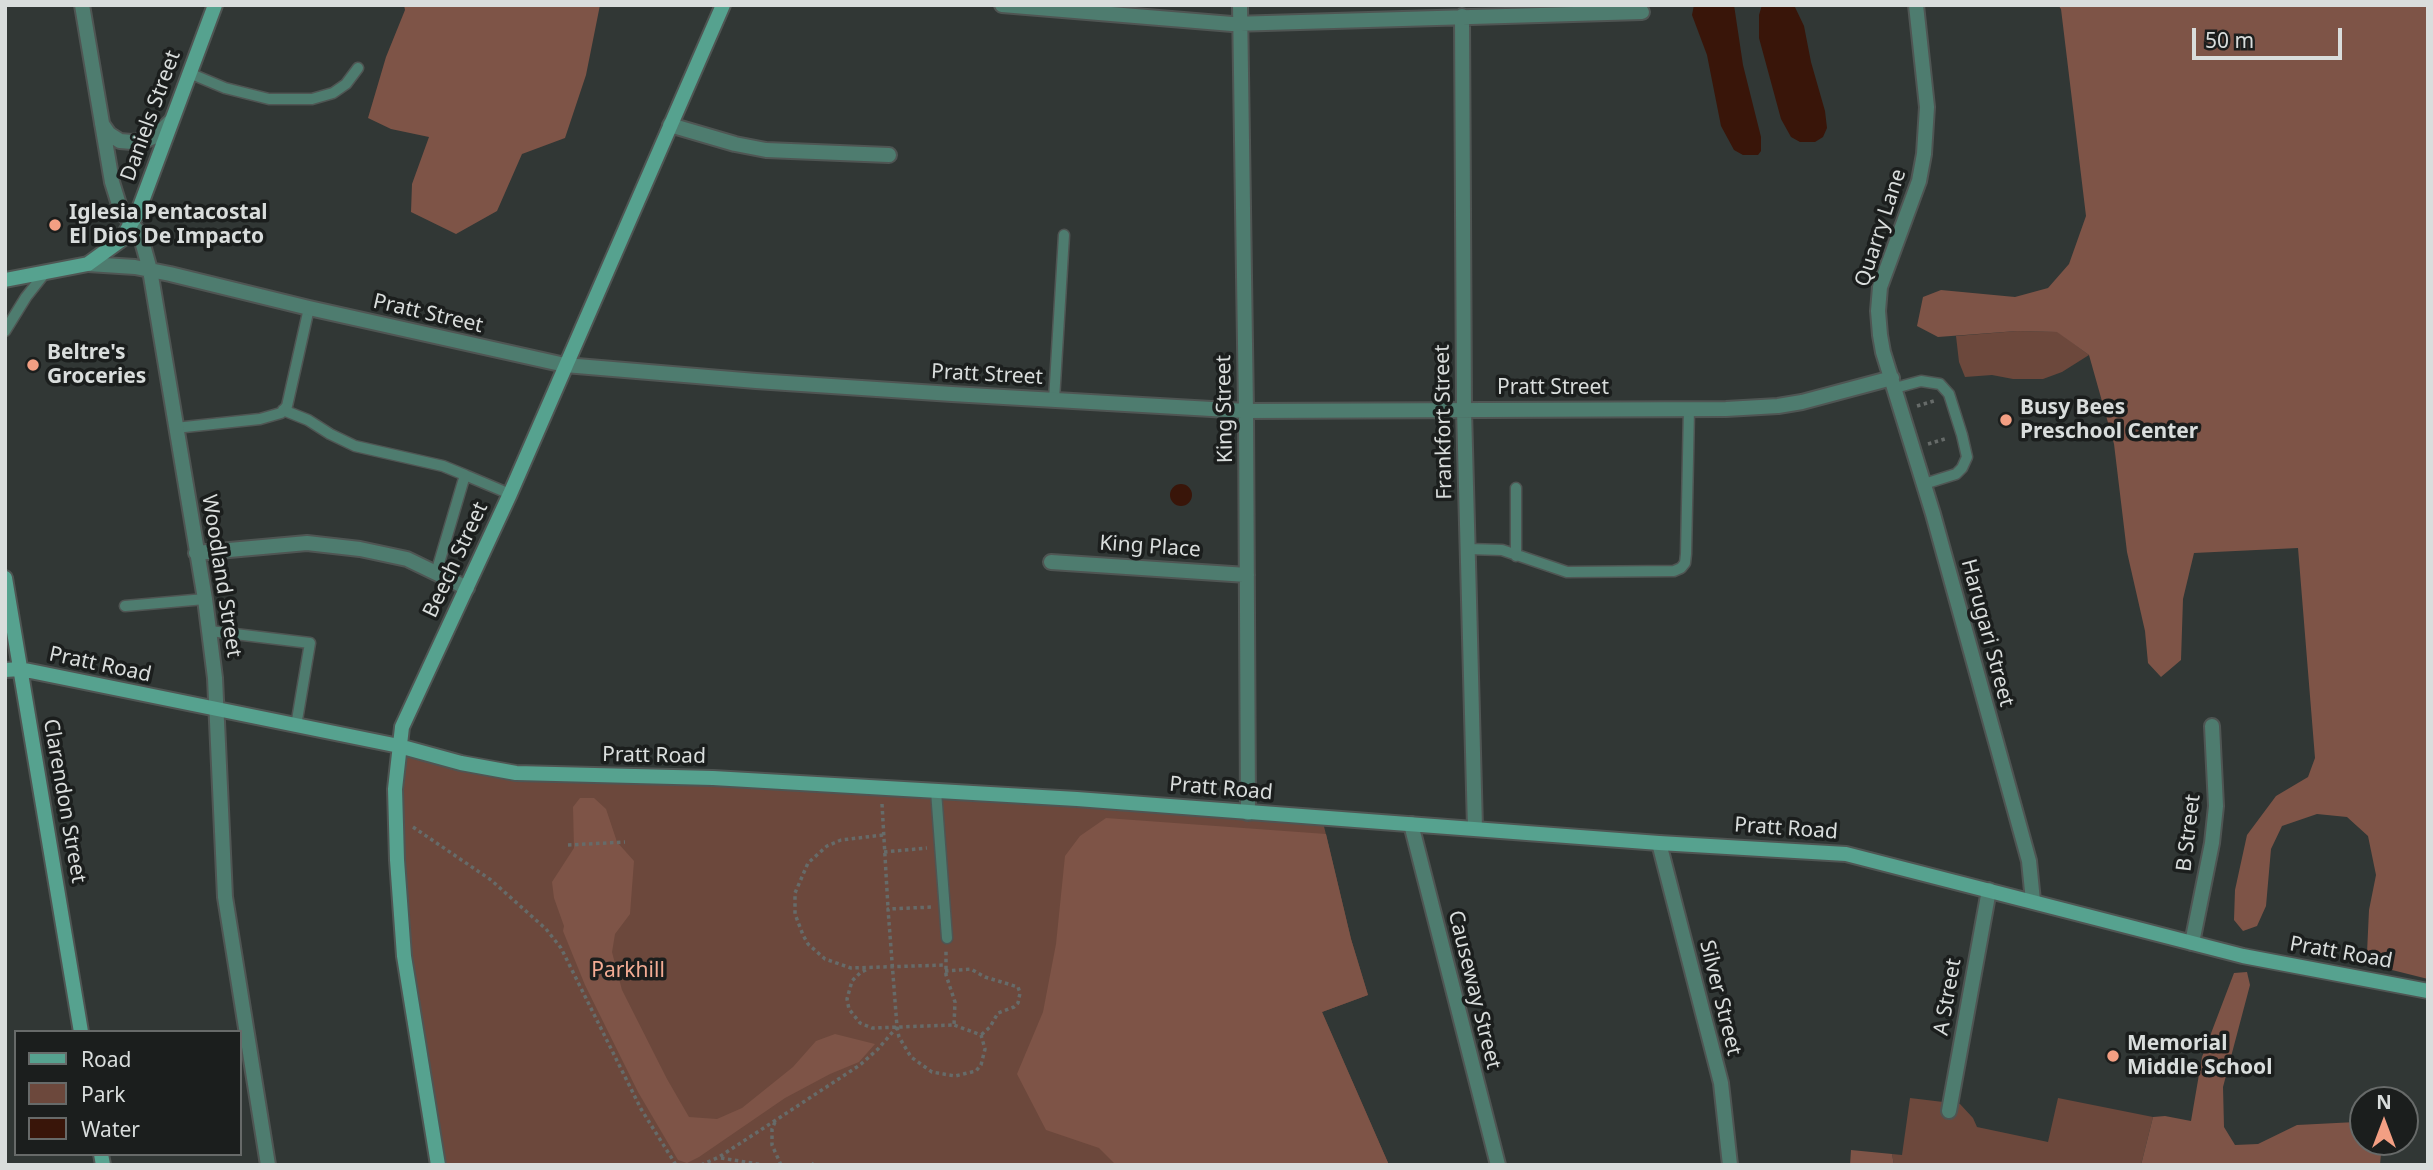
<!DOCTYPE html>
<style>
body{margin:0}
#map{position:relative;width:2433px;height:1170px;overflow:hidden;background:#313735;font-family:"Noto Sans",sans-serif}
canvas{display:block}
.frame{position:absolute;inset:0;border:7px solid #d9dddc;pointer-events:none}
.legend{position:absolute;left:14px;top:1030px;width:228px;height:126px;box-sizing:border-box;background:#1b1e1d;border:2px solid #676a69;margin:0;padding:9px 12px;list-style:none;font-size:21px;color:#d9dddc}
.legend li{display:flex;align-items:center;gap:14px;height:35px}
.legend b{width:35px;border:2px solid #676a69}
.north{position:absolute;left:2349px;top:1086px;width:70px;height:70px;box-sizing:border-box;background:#1b1e1d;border:2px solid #676a69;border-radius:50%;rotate:0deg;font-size:19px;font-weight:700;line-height:28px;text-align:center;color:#d9dddc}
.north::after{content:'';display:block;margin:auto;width:24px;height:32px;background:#f39f83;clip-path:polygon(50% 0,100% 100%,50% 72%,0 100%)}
.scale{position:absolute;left:2192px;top:28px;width:150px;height:32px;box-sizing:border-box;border:4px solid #d9dddc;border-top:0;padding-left:9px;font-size:21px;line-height:24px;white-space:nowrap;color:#d9dddc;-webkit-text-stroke:5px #1b1e1d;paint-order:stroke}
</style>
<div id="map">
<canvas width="2433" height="1170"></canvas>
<div class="frame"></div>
<ul class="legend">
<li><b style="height:9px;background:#56a28f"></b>Road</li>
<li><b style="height:19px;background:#6c483c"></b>Park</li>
<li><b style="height:19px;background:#391509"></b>Water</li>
</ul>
<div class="north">N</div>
<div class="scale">50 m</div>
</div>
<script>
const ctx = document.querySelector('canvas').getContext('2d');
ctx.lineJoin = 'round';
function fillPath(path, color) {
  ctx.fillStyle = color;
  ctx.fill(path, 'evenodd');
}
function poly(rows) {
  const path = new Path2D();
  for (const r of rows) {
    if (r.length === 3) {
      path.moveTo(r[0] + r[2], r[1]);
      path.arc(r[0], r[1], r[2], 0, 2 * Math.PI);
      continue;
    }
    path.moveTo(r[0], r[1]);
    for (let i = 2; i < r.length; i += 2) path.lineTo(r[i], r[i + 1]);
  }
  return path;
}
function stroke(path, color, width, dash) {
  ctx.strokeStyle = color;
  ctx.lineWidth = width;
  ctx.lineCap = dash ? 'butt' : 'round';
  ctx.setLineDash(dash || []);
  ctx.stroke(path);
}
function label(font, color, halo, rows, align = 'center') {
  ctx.font = font + ' "Noto Sans",sans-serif';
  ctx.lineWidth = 7;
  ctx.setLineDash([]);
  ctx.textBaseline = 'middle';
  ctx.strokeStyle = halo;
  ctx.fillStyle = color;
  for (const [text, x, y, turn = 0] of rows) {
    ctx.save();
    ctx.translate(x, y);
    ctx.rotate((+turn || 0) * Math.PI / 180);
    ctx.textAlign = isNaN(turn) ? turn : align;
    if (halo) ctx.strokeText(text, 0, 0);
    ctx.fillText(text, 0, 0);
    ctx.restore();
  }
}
fillPath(poly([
 [2017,331,2058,332,2089,355,2062,372,2043,379,2013,379,1992,375,1965,377,1959,362,1956,336],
 [399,746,461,763,1322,818,1351,939,1368,995,1322,1012,1389,1165,438,1165,404,956],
 [1910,1098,1960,1104,1973,1118,1977,1127,2048,1142,2058,1098,2153,1117,2141,1165,1894,1165,1892,1154,1902,1155]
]), '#6c483c');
fillPath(poly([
 [404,5,600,5,586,75,565,138,522,154,497,211,456,234,411,212,412,184,429,137,391,129,368,118,386,57,405,10],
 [2058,5,2428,5,2428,979,2376,966,2367,953,2369,910,2376,875,2368,836,2347,817,2317,814,2282,826,2271,849,2266,906,2257,926,2243,931,2234,920,2235,890,2247,835,2276,796,2308,777,2315,758,2298,548,2194,553,2183,599,2181,660,2161,677,2148,663,2145,631,2127,552,2114,444,2089,355,2057,332,2017,331,1938,337,1917,326,1923,297,1941,290,2015,297,2048,288,2069,264,2086,216,2061,9],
 [580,798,594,798,606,809,617,842,634,861,630,914,615,934,612,952,622,990,667,1079,689,1117,717,1119,742,1108,793,1067,816,1041,835,1034,875,1044,859,1062,830,1074,785,1098,699,1157,687,1163,678,1160,638,1092,585,985,563,931,564,926,554,898,552,882,574,848,573,807],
 [1106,818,1326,834,1351,939,1368,995,1322,1012,1389,1165,1116,1165,1099,1148,1046,1130,1017,1074,1043,1012,1056,944,1065,856,1080,836],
 [2247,972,2250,985,2223,1087,2224,1127,2235,1145,2258,1144,2297,1125,2356,1122,2363,1125,2363,1142,2382,1142,2380,1165,2141,1165,2153,1117,2165,1116,2191,1121,2202,1057,2234,973],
 [1851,1150,1892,1154,1894,1165,1850,1165]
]), '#7e5447');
fillPath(poly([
 [1694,5,1734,5,1743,65,1761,137,1761,151,1758,155,1743,155,1734,150,1721,126,1707,55,1692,15],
 [1762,5,1794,5,1804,26,1811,62,1825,111,1827,128,1823,137,1815,142,1800,142,1791,137,1781,119,1759,38,1759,15],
 [1181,495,11]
]), '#391509');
const lane = poly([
 [189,73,225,88,269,99,312,99,333,93,346,84,358,68],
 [5,331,26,297,45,273],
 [1895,388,1921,381,1940,384,1949,394,1962,435,1967,457,1962,468,1956,474,1924,484],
 [1054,400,1064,235],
 [283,410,308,420,330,434,355,446,443,466,465,475],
 [175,428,260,419,281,413,287,406,309,308],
 [1516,488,1516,556],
 [1468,549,1502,550,1567,572,1674,571,1681,568,1685,563,1686,554,1689,409],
 [436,573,465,475,510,494],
 [125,606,205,599],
 [210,631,310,643,296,726],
 [936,791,947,938]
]);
const street = poly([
 [82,5,112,182,121,211,140,234,150,270,205,599,215,678,225,897,268,1165],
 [1002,5,1232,24,1642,12],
 [1240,5,1246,411,1248,813],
 [1916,5,1927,107,1924,154,1919,181,1880,287,1878,311,1880,335,1883,352,1933,514,2029,861,2033,901],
 [1462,16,1464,410,1475,828],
 [102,124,109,134,120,141,132,142,146,140,156,136,170,122],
 [670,125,735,144,766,150,889,155],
 [88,264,135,267,170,274,309,308,565,365,756,381,952,394,1246,411,1726,409,1778,406,1802,402,1892,378],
 [196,553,307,543,360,549,407,559,467,588],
 [1051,562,1247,575],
 [1411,824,1498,1165],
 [1659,843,1721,1083,1730,1165],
 [2192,943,2212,843,2216,806,2212,726],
 [1949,1111,1989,890]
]);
const secondary = poly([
 [5,280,88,264,121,240,138,212,215,5],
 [5,578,81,1032],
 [5,670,20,669,40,673,399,746,461,763,516,773,713,778,1077,799,1659,843,1846,854,2243,956,2428,991],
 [101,1154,103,1165],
 [438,1165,404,956,397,860,395,789,402,727,510,494,723,5]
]);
stroke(lane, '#4f5553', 13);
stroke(street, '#4f5553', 18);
stroke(secondary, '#4f5553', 18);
stroke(poly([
 [1917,406,1937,400],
 [1928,444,1948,438],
 [882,804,888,908],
 [413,827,491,880,546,929,561,948,641,1109,676,1165],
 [883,835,841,840,827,846,808,863,795,893,795,914,803,935,808,944,825,959,851,968,945,965],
 [568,845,625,842],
 [884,852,927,848],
 [866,970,861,972,852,981,847,999,849,1009,860,1023,872,1028,954,1025,955,1002,946,975,946,950],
 [945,971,971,969,985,977,1018,987,1020,993,1018,1003,1014,1007,998,1013,990,1027,981,1035],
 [897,1027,899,1037,911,1057,932,1072,955,1076,976,1071,981,1065,985,1049,981,1035,954,1025],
 [775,1122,772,1129,772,1145,781,1165],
 [721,1158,764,1165],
 [701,1165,719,1157,776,1120,860,1065,878,1049,897,1027,888,909,933,907],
 [812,1165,814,1163]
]), '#666b69', 3.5, [3.5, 3.5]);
stroke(lane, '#4e7c6f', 10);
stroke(street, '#4e7c6f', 14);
stroke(secondary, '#56a28f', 14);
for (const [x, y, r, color] of [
 [55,225,7,"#f39f83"],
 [33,365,7,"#f39f83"],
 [2006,420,7,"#f39f83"],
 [2113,1056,7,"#f39f83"]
]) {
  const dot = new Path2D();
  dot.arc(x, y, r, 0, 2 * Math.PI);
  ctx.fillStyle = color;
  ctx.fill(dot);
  stroke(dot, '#1b1e1d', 2.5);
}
label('21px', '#d9dddc', '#1b1e1d', [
 ["Daniels Street",151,116,-70],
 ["Quarry Lane",1881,228,-72],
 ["Pratt Street",428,314,13],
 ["Pratt Street",987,375,3],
 ["Pratt Street",1553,388],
 ["King Street",1225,409,-91],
 ["Frankfort Street",1444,422,-91],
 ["King Place",1150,547,4],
 ["Beech Street",456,560,-65],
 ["Woodland Street",221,576,81],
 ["Harugari Street",1987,633,75],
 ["Pratt Road",100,665,12],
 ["Pratt Road",654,756,1],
 ["Pratt Road",1221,789,5],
 ["Clarendon Street",64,801,80],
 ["Pratt Road",1786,829,4],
 ["B Street",2189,833,-83],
 ["Pratt Road",2341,953,10],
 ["Causeway Street",1474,990,76],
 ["A Street",1948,997,-80],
 ["Silver Street",1720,998,76]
]);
label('bold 21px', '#d9dddc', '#1b1e1d', [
 ["Iglesia Pentacostal",69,213],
 ["El Dios De Impacto",69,237],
 ["Beltre's",47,353],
 ["Groceries",47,377],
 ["Busy Bees",2020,408],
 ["Preschool Center",2020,432],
 ["Memorial",2127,1044],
 ["Middle School",2127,1068]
], 'left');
label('21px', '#f3ac94', '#1b1e1d', [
 ["Parkhill",628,971]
]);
</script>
